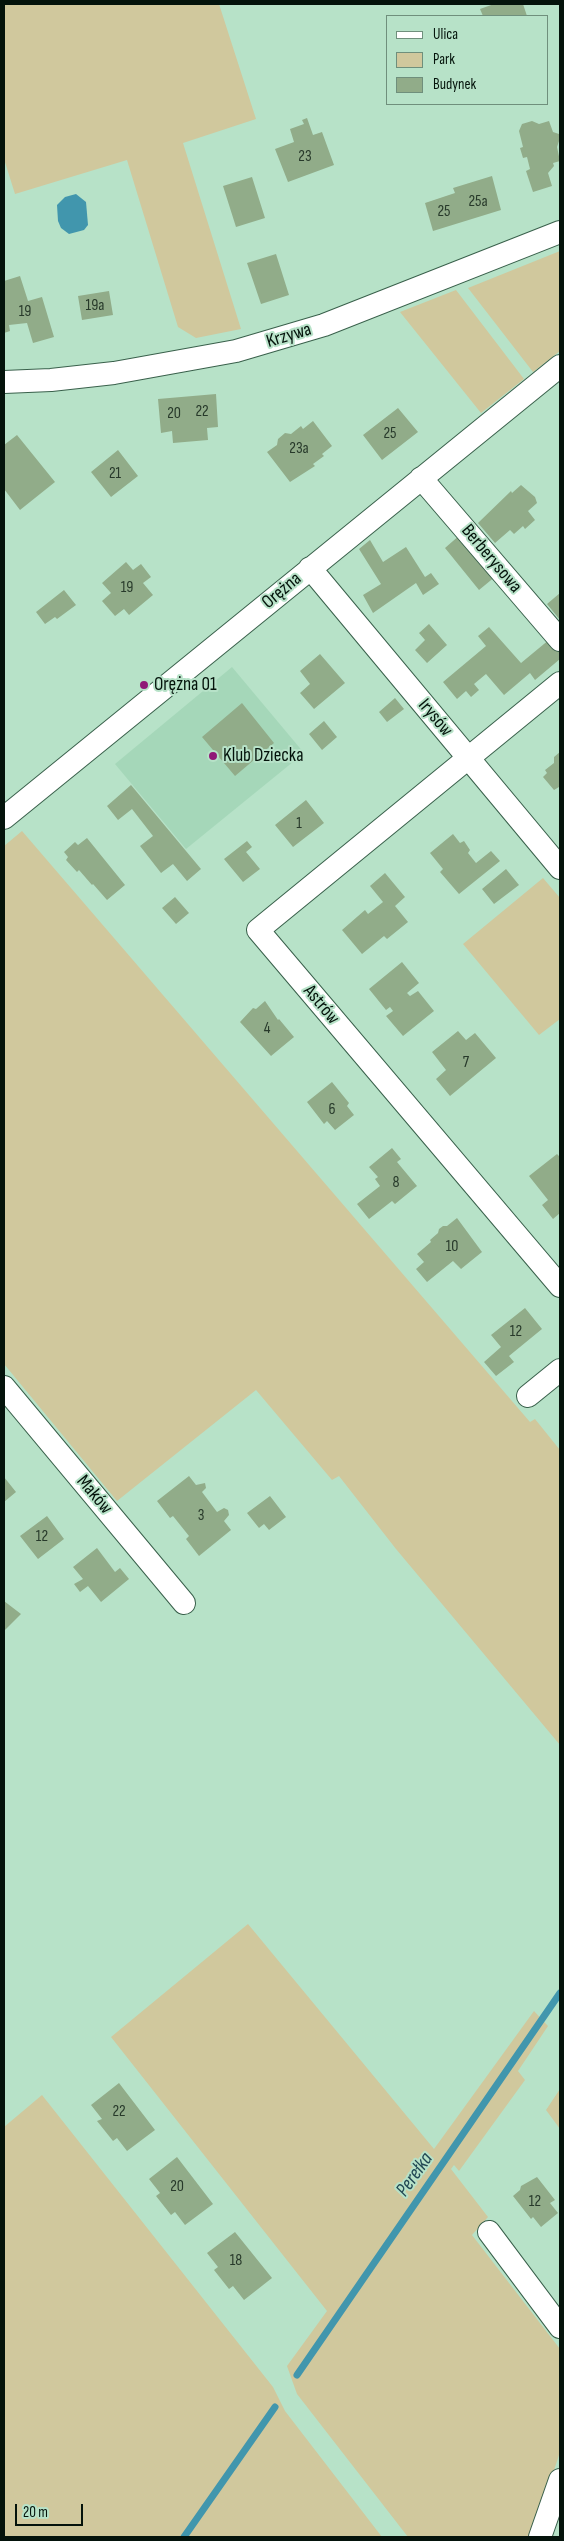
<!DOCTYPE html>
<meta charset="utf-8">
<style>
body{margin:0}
#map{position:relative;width:564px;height:2541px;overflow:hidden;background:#b7e2c8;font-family:"Sofia Sans Condensed",sans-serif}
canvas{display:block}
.frame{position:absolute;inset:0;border:5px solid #04130b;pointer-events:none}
.legend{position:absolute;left:386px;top:15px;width:162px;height:90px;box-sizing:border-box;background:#b7e2c8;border:1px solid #6f8f7c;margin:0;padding:6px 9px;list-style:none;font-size:15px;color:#04130b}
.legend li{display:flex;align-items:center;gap:10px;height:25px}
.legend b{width:25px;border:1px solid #6f8f7c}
.scale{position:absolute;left:15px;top:2504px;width:68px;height:22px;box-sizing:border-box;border:2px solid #04130b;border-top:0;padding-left:6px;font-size:15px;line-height:18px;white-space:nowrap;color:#04130b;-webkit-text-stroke:4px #b7e2c8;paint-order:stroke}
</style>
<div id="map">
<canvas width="564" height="2541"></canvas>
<div class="frame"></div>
<ul class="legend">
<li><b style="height:6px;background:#fff"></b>Ulica</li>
<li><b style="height:14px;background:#d0c89d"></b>Park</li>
<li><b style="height:14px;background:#91ac89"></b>Budynek</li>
</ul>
<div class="scale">20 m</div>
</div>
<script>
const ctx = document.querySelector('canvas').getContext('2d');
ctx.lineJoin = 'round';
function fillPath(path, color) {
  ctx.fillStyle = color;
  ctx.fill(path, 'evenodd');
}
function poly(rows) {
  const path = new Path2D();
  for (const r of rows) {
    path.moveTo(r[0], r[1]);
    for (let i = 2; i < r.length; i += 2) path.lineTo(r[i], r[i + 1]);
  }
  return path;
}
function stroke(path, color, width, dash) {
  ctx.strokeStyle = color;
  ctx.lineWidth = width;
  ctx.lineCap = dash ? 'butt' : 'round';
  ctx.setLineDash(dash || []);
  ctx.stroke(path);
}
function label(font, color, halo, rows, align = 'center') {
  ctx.font = font + ' "Sofia Sans Condensed",sans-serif';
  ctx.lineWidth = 4;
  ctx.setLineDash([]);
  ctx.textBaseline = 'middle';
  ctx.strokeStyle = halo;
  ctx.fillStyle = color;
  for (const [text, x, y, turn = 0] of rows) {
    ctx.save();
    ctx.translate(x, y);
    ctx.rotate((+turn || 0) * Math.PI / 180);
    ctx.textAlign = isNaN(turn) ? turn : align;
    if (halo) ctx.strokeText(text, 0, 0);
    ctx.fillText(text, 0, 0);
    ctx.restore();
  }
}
fillPath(poly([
 [232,667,304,753,186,849,115,764]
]), '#a5d7b9');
fillPath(poly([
 [4,4,219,4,256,119,183,143,241,329,196,338,178,327,127,160,15,194,4,159],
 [560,251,560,351,533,372,468,288],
 [456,290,524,379,481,413,400,312],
 [22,831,530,1422,535,1419,560,1450,560,1745,396,1549,339,1476,332,1480,256,1390,117,1501,4,1364,4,846],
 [543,878,560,898,560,1019,539,1035,463,944],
 [248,1924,434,2149,534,2011,548,2026,518,2071,525,2080,459,2171,454,2165,451,2169,488,2217,472,2235,560,2349,560,2452,532,2537,408,2537,297,2394,287,2366,327,2311,111,2037],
 [560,2089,560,2129,546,2110],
 [42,2095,273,2387,285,2411,382,2537,4,2537,4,2127]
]), '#d0c89d');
fillPath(poly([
 [76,194,86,202,88,225,84,230,69,234,61,228,58,221,57,205,65,197]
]), '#4196ad');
stroke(poly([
 [297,2375,560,1993],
 [184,2537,275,2407]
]), '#4196ad', 7);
fillPath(poly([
 [494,4,523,4,527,16,483,16,480,9],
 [307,118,313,135,322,132,334,165,288,182,275,149,294,142,290,129,304,124,302,120],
 [532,121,539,124,549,121,553,132,559,134,560,138,557,147,560,161,553,163,554,166,548,173,552,186,533,192,526,171,530,169,527,157,523,158,520,148,523,147,519,131,522,124],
 [492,176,501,210,433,231,425,203,455,193,453,188],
 [252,177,265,218,236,227,223,186],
 [276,254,289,295,261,304,247,263],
 [20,276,28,301,42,297,54,337,33,343,27,323,9,325,10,331,4,333,4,281],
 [109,291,113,315,82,320,78,296],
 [216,394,218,427,207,428,208,440,173,443,172,431,161,433,158,399],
 [398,408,418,432,382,460,363,435],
 [313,421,332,446,322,454,324,456,313,464,315,466,290,482,267,452,277,445,278,439,285,433,291,434,301,426,303,429],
 [17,435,55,482,20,510,4,489,4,445],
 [118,450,138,476,111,497,91,472],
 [521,485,535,497,537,503,528,511,535,520,525,529,523,526,514,534,510,530,495,543,478,523,511,491,512,493],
 [461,534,496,576,479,590,445,548],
 [370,540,383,562,406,547,425,577,431,573,439,584,423,595,416,583,373,613,363,595,381,584,359,549],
 [126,562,133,570,141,564,151,577,143,583,153,595,129,615,124,609,115,616,102,601,111,593,102,583],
 [64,590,76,605,57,619,55,617,45,624,36,612],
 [560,593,560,620,547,604],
 [429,624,447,645,427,663,415,650,425,640,419,633],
 [489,627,521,663,550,639,560,651,560,659,535,680,530,673,504,695,486,674,474,684,479,690,471,697,466,691,457,699,443,682,486,646,478,636],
 [320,654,345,683,314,709,300,693,310,684,300,671],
 [395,698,404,709,387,722,379,712],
 [242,703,274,743,235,776,202,737],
 [324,721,337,737,322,750,309,734],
 [560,752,560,789,559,787,554,790,543,777,547,773,545,770,554,763,554,757],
 [131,785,201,869,187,881,173,864,161,873,140,846,153,836,132,809,118,820,107,806],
 [306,800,324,823,293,847,275,825],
 [453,834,460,843,464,841,470,850,468,853,476,863,491,851,500,861,459,894,440,872,443,869,430,853],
 [87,838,125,885,107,900,93,884,92,885,79,870,77,872,66,860,68,857,64,852,75,842,78,845],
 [247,841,252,847,246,852,260,869,243,882,224,859],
 [506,869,519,885,494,904,482,889],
 [385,873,405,897,395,906,408,922,387,939,384,936,362,954,342,930,365,910,368,914,383,902,370,886],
 [175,897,189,913,176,924,162,908],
 [402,962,419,983,407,993,410,996,418,991,434,1011,403,1036,386,1016,393,1011,390,1007,386,1010,369,989],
 [265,1001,278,1020,279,1019,294,1037,271,1056,240,1022,253,1008,256,1009],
 [458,1031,466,1040,475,1033,496,1058,450,1096,436,1079,446,1070,432,1052],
 [332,1082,349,1103,347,1106,354,1115,335,1130,327,1121,324,1124,307,1102],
 [392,1148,401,1159,397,1162,417,1186,395,1204,392,1201,369,1219,357,1204,380,1186,375,1179,378,1177,369,1167],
 [557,1154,560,1157,560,1213,553,1219,542,1205,548,1200,529,1176],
 [457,1218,482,1252,461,1269,453,1261,427,1282,416,1269,424,1262,417,1254,431,1242,430,1240,438,1233,439,1229,443,1226,447,1226],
 [525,1308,542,1329,509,1356,514,1362,496,1376,484,1362,501,1347,491,1335],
 [189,1476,196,1485,205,1483,206,1488,202,1492,217,1512,224,1508,228,1510,229,1515,224,1521,231,1530,199,1556,186,1539,189,1536,173,1516,170,1518,157,1501],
 [4,1477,16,1492,4,1502],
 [270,1496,286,1517,269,1530,264,1524,259,1528,247,1513],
 [47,1516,64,1539,38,1559,20,1536],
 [97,1548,115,1572,120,1568,129,1579,101,1602,88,1586,80,1592,74,1584,83,1579,73,1567],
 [4,1601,21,1614,4,1631],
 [119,2083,155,2130,127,2151,117,2138,113,2141,97,2121,102,2119,91,2105],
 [177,2157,213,2204,185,2225,175,2212,171,2215,156,2196,160,2193,149,2179],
 [537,2177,555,2200,550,2203,558,2213,541,2227,533,2217,531,2219,513,2196,520,2190,521,2186],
 [235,2232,272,2278,244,2300,233,2286,229,2289,214,2270,218,2267,207,2253]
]), '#91ac89');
const minor = poly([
 [4,382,51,380,114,373,236,351,324,325,560,232],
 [421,478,560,640],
 [310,568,560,868],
 [560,683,258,930,560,1286],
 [4,818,560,366],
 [4,1387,184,1603],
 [528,1396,560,1370],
 [489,2232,560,2327],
 [540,2537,560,2480]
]);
stroke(minor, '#39604b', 24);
stroke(minor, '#fff', 22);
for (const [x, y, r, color] of [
 [144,685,5,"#901877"],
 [213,756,5,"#901877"]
]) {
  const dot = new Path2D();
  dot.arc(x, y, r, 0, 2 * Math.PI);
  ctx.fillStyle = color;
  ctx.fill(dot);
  stroke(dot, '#b7e2c8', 2);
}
label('16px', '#27392a', null, [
 ["23",305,157],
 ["25a",478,202],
 ["25",444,212],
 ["19a",95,306],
 ["19",25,312],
 ["22",202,412],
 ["20",174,414],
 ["25",390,434],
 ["23a",299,449],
 ["21",115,474],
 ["19",127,588],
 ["1",299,824],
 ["4",267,1029],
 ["7",466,1063],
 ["6",332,1110],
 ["8",396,1183],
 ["10",452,1247],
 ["12",516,1332],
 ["3",201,1516],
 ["12",42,1537],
 ["22",119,2112],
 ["20",177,2187],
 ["12",535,2202],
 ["18",236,2261]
]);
label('19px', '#04130b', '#b7e2c8', [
 ["Krzywa",289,336,-17],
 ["Berberysowa",491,559,50],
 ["Orężna",282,591,-40],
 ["Irysów",435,718,50],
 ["Astrów",321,1005,50],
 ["Maków",94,1495,50]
]);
label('19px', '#04130b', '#b7e2c8', [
 ["Orężna 01",154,685],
 ["Klub Dziecka",223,756]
], 'left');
label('italic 20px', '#234954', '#b7e2c8', [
 ["Perełka",415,2175,-55]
]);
</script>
